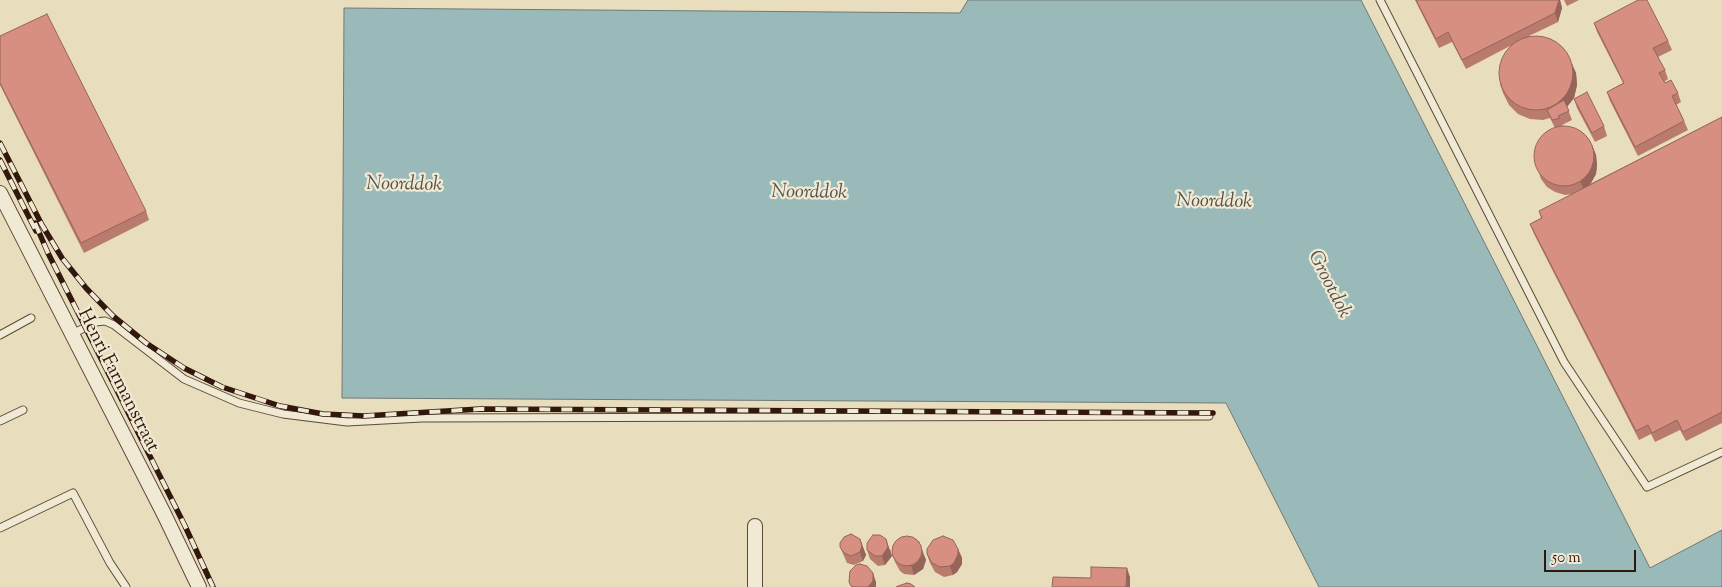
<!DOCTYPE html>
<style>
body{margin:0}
#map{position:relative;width:1722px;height:587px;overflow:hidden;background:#e8ddbd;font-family:"Sorts Mill Goudy",serif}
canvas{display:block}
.scale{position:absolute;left:1544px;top:550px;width:92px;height:22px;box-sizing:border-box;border:2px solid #31170c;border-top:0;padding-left:6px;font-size:15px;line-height:18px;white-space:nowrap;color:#31170c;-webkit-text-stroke:4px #f0e9d4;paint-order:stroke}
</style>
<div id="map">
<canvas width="1722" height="587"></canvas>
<div class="scale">50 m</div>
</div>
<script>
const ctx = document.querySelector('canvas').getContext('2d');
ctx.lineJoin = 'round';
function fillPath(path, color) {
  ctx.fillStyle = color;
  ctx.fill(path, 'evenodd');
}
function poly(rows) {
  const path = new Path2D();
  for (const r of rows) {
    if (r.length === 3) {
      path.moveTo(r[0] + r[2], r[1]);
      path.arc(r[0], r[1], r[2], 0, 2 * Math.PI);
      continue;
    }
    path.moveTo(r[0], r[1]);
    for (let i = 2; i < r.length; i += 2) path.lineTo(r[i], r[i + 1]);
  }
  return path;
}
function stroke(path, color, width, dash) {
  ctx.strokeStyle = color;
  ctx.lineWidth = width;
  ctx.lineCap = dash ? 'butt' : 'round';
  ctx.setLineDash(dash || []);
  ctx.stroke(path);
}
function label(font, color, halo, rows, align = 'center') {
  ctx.font = font + ' "Sorts Mill Goudy",serif';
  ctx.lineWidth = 4.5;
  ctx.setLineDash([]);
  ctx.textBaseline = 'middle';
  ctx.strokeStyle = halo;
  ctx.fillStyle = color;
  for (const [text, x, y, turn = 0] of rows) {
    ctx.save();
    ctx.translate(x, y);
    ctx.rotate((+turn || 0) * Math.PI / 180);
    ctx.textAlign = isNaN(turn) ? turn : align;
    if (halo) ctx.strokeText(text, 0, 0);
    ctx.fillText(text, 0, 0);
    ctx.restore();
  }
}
const water = poly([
 [968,0,1361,0,1650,568,1722,530,1722,587,1319,587,1226,403,342,398,344,8,960,13,968,0]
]);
fillPath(water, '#9ababa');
stroke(water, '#707974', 1);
const service = poly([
 [1380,0,1564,362,1647,487,1722,452],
 [72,334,96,322,105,321,114,325,184,379,239,403,283,414,347,422,422,418,1209,416],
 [0,335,31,318],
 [0,421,23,410],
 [0,528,73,493,110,563,126,587]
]);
const minor = poly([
 [0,193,164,514,199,587],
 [755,587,755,526]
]);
stroke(service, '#5f4838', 9);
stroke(minor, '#5f4838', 16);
stroke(service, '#f0e9d4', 7);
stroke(minor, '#f0e9d4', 14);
const rail = poly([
 [0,143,42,225,62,258,86,288,113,316,146,343,184,368,222,387,280,406,323,414,364,416,480,409,1213,413],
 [0,160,36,231],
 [35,223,48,253,185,526,213,587]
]);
stroke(rail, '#31170c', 5.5);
stroke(rail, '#f0e9d4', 4, [11]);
fillPath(poly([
 [1415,0,1560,0,1562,8,1558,22,1529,36,1572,64,1576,73,1577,85,1574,98,1567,107,1572,120,1562,125,1592,145,1596,155,1597,165,1596,174,1591,183,1588,185,1722,117,1722,423,1686,441,1680,430,1655,442,1651,434,1639,440,1534,234,1530,224,1541,218,1539,211,1572,194,1565,195,1555,192,1547,187,1541,179,1535,161,1555,128,1550,118,1543,120,1530,119,1518,114,1509,105,1503,93,1500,84,1510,46,1466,69,1452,42,1439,48],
 [1564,0,1579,0,1567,6],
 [1594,23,1668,41,1672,50,1658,57,1665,70,1668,79,1664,82,1665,83,1678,93,1681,102,1676,105,1684,121,1688,130,1638,156,1610,101,1607,92,1623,83,1597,32],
 [0,36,146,211,149,220,84,253,0,85],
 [1574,99,1604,126,1607,136,1595,142,1577,108],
 [860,539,866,555,863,561,854,565,847,563,844,556,840,547],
 [919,541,926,560,923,569,914,575,904,574,900,571,895,562,892,553],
 [890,549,892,556,885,565,878,566,870,559,867,550],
 [958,549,962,558,962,564,957,572,953,575,944,577,935,572,930,563,927,554]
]), '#b87b6e');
fillPath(poly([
 [1559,0,1560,0,1562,8,1558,22,1555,13],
 [1572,64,1576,73,1577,85,1574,98,1566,108,1556,116],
 [1592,145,1596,155,1597,165,1596,174,1591,183,1584,190,1580,181],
 [860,539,866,555,863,561,860,552],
 [886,539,892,556,885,565,882,556],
 [958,549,962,558,962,564,957,572,953,575,950,566],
 [922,551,926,560,923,569,914,575,911,565],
 [1127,568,1130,577,1130,587,1126,587],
 [873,573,876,582,876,587,868,587]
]), '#96645a');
const building = poly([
 [1416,0,1559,0,1555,13,1462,60,1448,32,1436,39,1416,0],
 [1638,0,1647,0,1668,41,1653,48,1665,70,1659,73,1665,83,1671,80,1678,93,1672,96,1684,121,1635,147,1607,92,1624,83,1594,23,1638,0],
 [47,14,146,211,81,243,0,83,0,36,47,14],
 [1536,73,37],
 [1587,92,1604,126,1592,133,1574,99,1587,92],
 [1564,100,1569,111,1558,116,1560,118,1552,120,1547,110,1564,100],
 [1722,117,1722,412,1683,432,1677,420,1652,433,1648,425,1636,431,1530,224,1542,218,1539,211,1722,117],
 [1564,156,30],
 [851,534,860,539,862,546,860,552,851,556,844,553,840,547,840,543,844,537,851,534],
 [873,535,880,535,886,539,888,547,882,556,875,556,867,550,867,543,873,535],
 [943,536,953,540,958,549,958,554,954,563,950,566,940,567,932,563,927,554,927,549,933,540,943,536],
 [907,551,15],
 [860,564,867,566,873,573,873,581,868,587,854,587,851,586,849,582,850,571,856,565,860,564],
 [1091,567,1127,568,1126,587,1052,587,1053,577,1091,578,1091,567],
 [907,583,911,584,915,587,896,587,898,586,907,583]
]);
fillPath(building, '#d68f80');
stroke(building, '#96645a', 1);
label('19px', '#31170c', '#f0e9d4', [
 ["Henri Farmanstraat",117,381,63]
]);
label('italic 20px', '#565049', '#f0e9d4', [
 ["Noorddok",404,186,1],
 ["Noorddok",809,194,1],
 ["Noorddok",1214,203,1],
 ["Grootdok",1328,285,63]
]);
</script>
